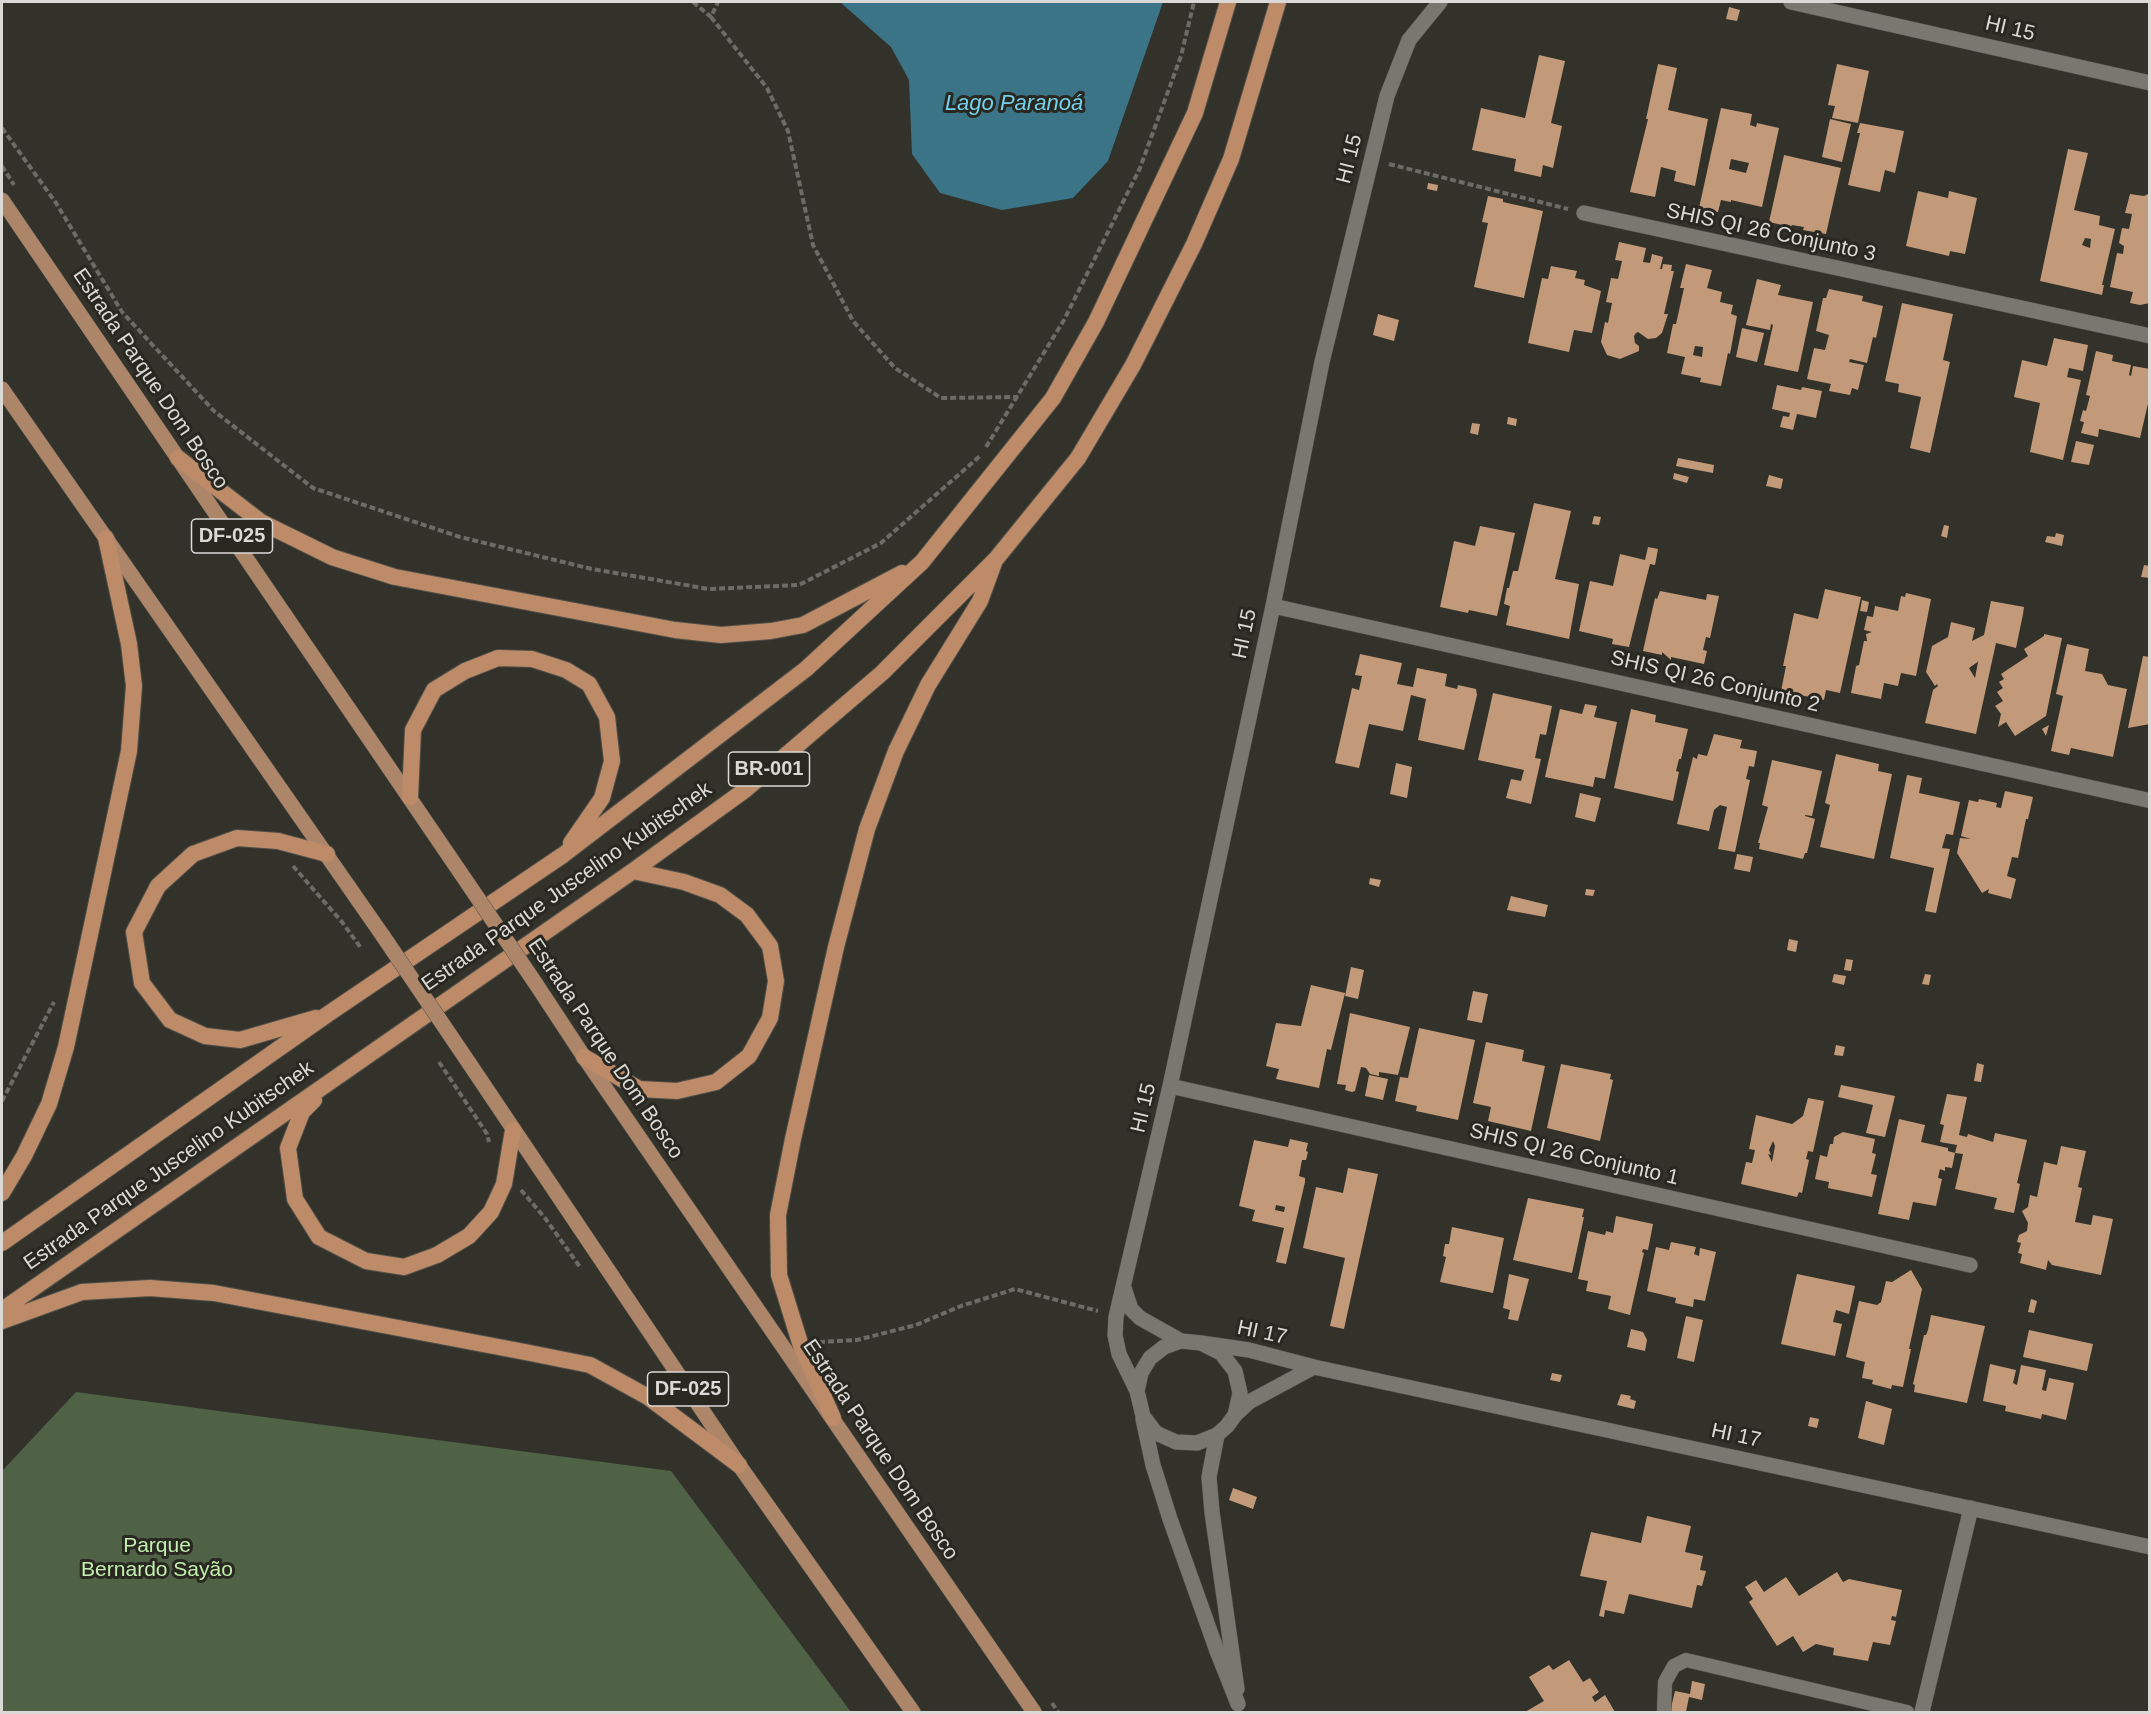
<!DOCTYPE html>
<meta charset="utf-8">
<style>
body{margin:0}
#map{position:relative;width:2151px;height:1714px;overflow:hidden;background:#32312a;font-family:Helvetica,sans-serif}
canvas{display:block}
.frame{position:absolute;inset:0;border:3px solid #dad9d5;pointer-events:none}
</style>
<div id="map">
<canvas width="2151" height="1714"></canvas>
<div class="frame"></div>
</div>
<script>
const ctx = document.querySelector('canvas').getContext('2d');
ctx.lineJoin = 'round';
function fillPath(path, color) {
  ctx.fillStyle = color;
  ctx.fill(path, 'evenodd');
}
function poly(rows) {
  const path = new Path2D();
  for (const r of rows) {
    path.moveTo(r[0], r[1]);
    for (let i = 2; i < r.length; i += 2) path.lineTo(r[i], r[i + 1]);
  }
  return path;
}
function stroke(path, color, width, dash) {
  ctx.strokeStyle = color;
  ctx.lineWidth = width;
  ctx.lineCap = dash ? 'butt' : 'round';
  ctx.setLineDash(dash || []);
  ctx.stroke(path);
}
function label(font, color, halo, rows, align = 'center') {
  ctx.font = font + ' Helvetica,sans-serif';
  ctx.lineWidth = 6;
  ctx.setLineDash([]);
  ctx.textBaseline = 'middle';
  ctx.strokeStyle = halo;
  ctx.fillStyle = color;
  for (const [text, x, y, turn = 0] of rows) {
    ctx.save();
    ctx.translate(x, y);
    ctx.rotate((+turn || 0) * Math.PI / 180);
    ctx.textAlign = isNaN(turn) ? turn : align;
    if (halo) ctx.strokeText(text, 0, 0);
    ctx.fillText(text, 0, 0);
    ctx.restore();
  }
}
fillPath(poly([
 [76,1392,671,1471,851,1712,2,1712,2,1471]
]), '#4f6246');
fillPath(poly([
 [840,2,1163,2,1108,161,1073,198,1002,210,940,193,912,154,909,80,891,47]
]), '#3a7486');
fillPath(poly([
 [1729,7,1740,10,1737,21,1726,19],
 [1539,55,1565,61,1551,123,1562,126,1553,168,1543,165,1541,177,1514,171,1516,159,1472,150,1481,108,1525,118],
 [1658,64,1677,68,1668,110,1708,119,1695,186,1674,181,1676,171,1661,167,1655,197,1630,192,1648,119,1646,119],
 [1837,64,1869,71,1858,123,1832,118,1835,106,1828,105],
 [1721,108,1752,114,1750,125,1756,127,1757,123,1779,128,1762,207,1731,200,1731,202,1721,200,1718,212,1699,208],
 [1731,159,1749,163,1746,173,1729,169],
 [1830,119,1851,124,1842,162,1822,157],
 [1860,123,1904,131,1895,173,1885,170,1880,192,1848,185,1860,133,1857,133],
 [2068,149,2088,153,2074,210,2100,216,2099,225,2115,229,2102,285,2104,285,2102,295,2040,281],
 [2085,238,2091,239,2090,248,2082,245],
 [1784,155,1841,168,1826,234,1803,230,1804,227,1792,225,1791,227,1769,222],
 [1428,183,1438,185,1437,191,1427,189],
 [1918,191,1948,198,1949,191,1977,198,1965,254,1950,251,1949,256,1906,246],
 [2150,193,2150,303,2140,305,2130,303,2133,292,2110,287,2117,253,2123,254,2124,246,2119,243,2122,228,2129,229,2132,214,2125,213,2130,194,2144,196],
 [1488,196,1503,199,1503,202,1543,211,1524,298,1474,287,1488,223,1482,222],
 [1619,242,1646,248,1643,262,1650,263,1652,254,1663,257,1660,269,1662,269,1663,264,1672,265,1671,271,1674,271,1664,314,1668,314,1662,333,1656,338,1648,339,1638,332,1636,333,1634,336,1635,343,1639,346,1639,351,1620,359,1607,355,1601,342,1605,322,1608,323,1612,303,1606,302,1611,278,1618,279,1622,261,1615,260],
 [1686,264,1712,270,1707,288,1722,292,1720,302,1733,305,1731,314,1737,316,1730,354,1728,353,1721,386,1700,382,1701,378,1681,374,1685,357,1667,353,1673,324,1676,324,1684,288,1680,288],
 [1695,346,1703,347,1702,357,1693,355],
 [1551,266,1577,271,1575,278,1585,280,1584,285,1601,291,1592,333,1574,330,1569,352,1528,343,1542,278,1548,279],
 [1757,279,1781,285,1778,295,1813,302,1798,372,1764,365,1773,325,1771,324,1770,330,1746,325],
 [1829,289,1863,296,1862,301,1883,306,1876,338,1873,337,1867,363,1850,359,1849,362,1864,365,1858,390,1852,388,1850,395,1829,391,1831,384,1807,379,1814,348,1825,350,1829,335,1816,331,1823,298,1826,298],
 [1902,303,1953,314,1943,360,1950,362,1930,453,1910,448,1921,397,1898,392,1899,384,1885,381],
 [1378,314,1399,320,1394,341,1373,335],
 [1742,328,1764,333,1757,362,1736,357],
 [2054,338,2088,345,2083,371,2069,368,2067,377,2081,380,2063,460,2030,452,2040,403,2014,397,2022,360,2047,366],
 [2096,351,2113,355,2112,361,2131,365,2129,375,2131,376,2133,366,2150,369,2150,395,2140,438,2099,429,2098,437,2081,433,2084,422,2080,421,2083,410,2086,411,2090,396,2086,395],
 [1777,385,1801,390,1802,387,1822,391,1816,418,1797,414,1793,430,1780,427,1783,416,1789,417,1790,413,1772,409],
 [1508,417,1517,419,1516,426,1507,424],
 [1472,423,1480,424,1478,435,1470,433],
 [2076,441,2094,445,2089,465,2071,462],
 [1678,458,1714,465,1713,473,1676,466],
 [1674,473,1689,477,1687,483,1673,479],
 [1769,475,1783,479,1781,489,1766,486],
 [1534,503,1571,511,1555,579,1579,584,1569,639,1506,625,1510,606,1504,604,1507,588,1509,588,1513,571,1518,571],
 [1594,516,1601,517,1599,525,1592,524],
 [1944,525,1949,526,1947,538,1941,536],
 [1480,526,1515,533,1497,616,1469,610,1468,613,1440,607,1454,541,1475,546],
 [2056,533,2064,535,2062,546,2045,542,2047,536,2055,537],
 [1648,547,1658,549,1655,565,1650,564,1629,647,1612,644,1613,639,1579,631,1590,581,1613,586,1620,554,1645,560],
 [2144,565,2150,566,2150,578,2141,577],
 [1825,589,1861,597,1840,693,1826,690,1824,700,1781,691,1786,666,1783,666,1794,613,1818,619],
 [1660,591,1706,600,1707,594,1719,596,1710,638,1706,637,1703,650,1707,651,1704,664,1671,657,1671,660,1662,652,1662,655,1643,651,1655,598,1657,599],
 [1906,593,1931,599,1916,676,1901,673,1898,686,1884,683,1881,699,1851,693,1856,666,1859,665,1864,641,1867,641,1866,634,1872,632,1864,630,1867,616,1873,617,1875,606,1898,611,1901,596,1905,597],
 [1862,600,1869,602,1867,612,1860,611],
 [1991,601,2024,607,2023,614,2016,648,1996,643,1976,734,1925,723,1933,690,1938,686,1937,684,1935,686,1926,672,1932,646,1948,637,1951,622,1975,628,1972,641,1984,635],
 [1979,661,1978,662,1975,678,1969,668],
 [2044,634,2062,638,2046,716,2015,736,2006,722,1998,727,2001,714,1995,706,2003,701,1997,692,2003,688,1999,682,2004,679,2001,674,2028,656,2024,649,2044,636],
 [2067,644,2089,649,2085,671,2102,674,2108,685,2127,689,2113,757,2071,748,2069,755,2051,751,2063,696,2056,694],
 [1360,654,1402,663,1397,684,1413,687,1417,668,1447,674,1445,686,1457,689,1458,685,1476,689,1477,695,1464,750,1418,740,1426,699,1411,695,1403,731,1369,724,1359,768,1335,763,1352,688,1359,690,1362,676,1355,675],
 [2143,656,2150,657,2150,724,2128,728],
 [1493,693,1552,706,1546,735,1540,734,1535,758,1541,759,1531,804,1506,798,1511,779,1521,781,1524,770,1478,760],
 [1585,704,1597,706,1594,717,1617,722,1605,779,1595,777,1593,787,1545,777,1560,709,1582,714],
 [1631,709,1656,715,1655,722,1688,729,1681,759,1679,759,1676,771,1679,772,1673,801,1614,788],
 [2049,725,2046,736,2042,729],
 [1714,734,1742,740,1740,748,1757,751,1754,767,1749,766,1746,779,1750,780,1735,852,1718,849,1727,807,1720,805,1714,810,1709,831,1677,824,1693,757,1697,759,1698,754,1707,756],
 [1836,754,1879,764,1878,771,1892,774,1874,859,1820,847,1830,805,1825,803],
 [1772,760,1822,771,1812,816,1805,815,1805,816,1815,819,1807,853,1805,853,1803,859,1759,849,1760,843,1758,843,1768,807,1762,805],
 [1396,763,1412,767,1407,798,1390,794],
 [1907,775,1922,778,1919,793,1960,802,1953,835,1946,834,1942,848,1950,849,1936,913,1925,911,1934,868,1890,858],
 [2005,791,2033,797,2028,819,2026,819,2018,858,2012,857,2007,876,2016,879,2011,899,1988,893,1989,889,1982,893,1957,853,1960,838,1971,839,1961,836,1969,800,1978,802,1979,799,1997,803,1996,807,2001,808],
 [1580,793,1601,798,1595,822,1575,817],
 [1737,854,1753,857,1750,872,1734,869],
 [1370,878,1381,880,1379,887,1369,884],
 [1586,889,1595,890,1593,896,1585,895],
 [1511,896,1548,905,1545,917,1507,910],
 [1789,939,1798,941,1796,952,1787,950],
 [1846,959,1853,960,1851,971,1844,970],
 [1351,967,1364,970,1358,999,1345,996],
 [1834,974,1846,976,1844,985,1832,982],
 [1925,974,1931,975,1929,985,1922,984],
 [1311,985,1345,993,1331,1050,1327,1049,1319,1088,1276,1079,1279,1069,1266,1066,1276,1023,1301,1026],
 [1473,991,1488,994,1482,1023,1467,1020],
 [1350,1013,1410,1027,1398,1075,1379,1072,1379,1076,1370,1074,1366,1068,1361,1067,1355,1091,1352,1092,1345,1090,1346,1085,1337,1084],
 [1419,1028,1475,1040,1458,1120,1416,1111,1417,1106,1395,1101,1400,1077,1408,1078],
 [1486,1042,1524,1050,1522,1061,1545,1066,1531,1131,1488,1121,1491,1107,1473,1103],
 [1836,1045,1845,1047,1843,1056,1834,1055],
 [1977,1063,1984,1065,1981,1082,1974,1081],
 [1561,1064,1611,1074,1610,1079,1613,1080,1600,1141,1547,1128],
 [1369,1075,1388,1079,1383,1100,1365,1096],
 [1841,1085,1895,1096,1885,1137,1866,1133,1873,1105,1838,1097],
 [1947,1094,1967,1097,1959,1135,1967,1137,1968,1134,1993,1142,1995,1133,2027,1140,2017,1183,2020,1184,2014,1213,1994,1209,1997,1198,1955,1189,1963,1154,1955,1153,1957,1145,1940,1142,1944,1125,1940,1124],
 [1808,1098,1824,1101,1813,1152,1808,1151,1806,1159,1809,1160,1802,1193,1799,1192,1797,1197,1741,1184,1746,1162,1752,1163,1755,1150,1749,1149,1756,1115,1792,1124,1803,1116],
 [1773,1141,1775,1146,1772,1162,1768,1154,1771,1155,1769,1150],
 [1899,1119,1925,1125,1921,1142,1948,1148,1948,1151,1955,1153,1952,1168,1945,1167,1945,1171,1940,1169,1938,1178,1942,1179,1936,1206,1913,1202,1909,1220,1878,1214],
 [1843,1132,1875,1139,1872,1153,1876,1154,1871,1174,1877,1175,1872,1197,1848,1192,1850,1187,1848,1192,1828,1188,1829,1182,1815,1179,1820,1155,1827,1157,1830,1144,1833,1144,1834,1137],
 [1290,1139,1308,1143,1306,1151,1308,1152,1306,1160,1302,1160,1299,1176,1305,1178,1305,1182,1286,1264,1276,1262,1284,1228,1252,1221,1255,1210,1239,1206,1254,1140,1288,1147],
 [1276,1205,1285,1207,1284,1212,1275,1210],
 [2061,1146,2086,1151,2078,1187,2082,1188,2075,1222,2091,1225,2093,1215,2113,1219,2101,1275,2052,1265,2048,1260,2046,1270,2020,1263,2022,1254,2018,1253,2021,1243,2017,1242,2019,1235,2027,1231,2028,1223,2022,1211,2028,1207,2030,1195,2037,1197,2044,1162,2057,1165],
 [1348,1168,1378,1174,1344,1329,1330,1326,1345,1258,1303,1248,1316,1187,1343,1193],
 [1528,1198,1584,1209,1582,1217,1584,1217,1572,1273,1513,1260],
 [1616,1216,1653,1224,1648,1250,1643,1249,1642,1252,1644,1253,1630,1315,1608,1309,1611,1296,1586,1291,1588,1281,1578,1279,1588,1231,1605,1235,1606,1231,1613,1233],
 [1452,1227,1504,1238,1493,1293,1440,1282,1446,1257,1443,1256,1445,1244,1449,1244],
 [1671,1242,1696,1247,1694,1254,1699,1256,1700,1248,1716,1252,1705,1301,1694,1299,1693,1307,1675,1303,1676,1298,1647,1291,1656,1247,1669,1250],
 [1911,1270,1922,1289,1909,1349,1911,1349,1903,1387,1892,1385,1891,1389,1872,1384,1873,1380,1862,1378,1865,1362,1846,1357,1859,1301,1877,1305,1881,1302,1886,1281,1892,1282],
 [1509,1274,1529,1279,1518,1321,1508,1319,1510,1310,1503,1308],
 [1797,1274,1855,1286,1849,1314,1836,1310,1833,1322,1842,1324,1835,1356,1781,1344],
 [2031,1299,2037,1301,2034,1313,2028,1312],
 [1931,1315,1985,1326,1967,1403,1914,1392,1915,1385,1913,1384,1924,1335,1926,1335,1928,1330],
 [1686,1316,1703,1320,1694,1362,1677,1358],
 [1631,1329,1643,1332,1647,1340,1645,1351,1627,1347],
 [2029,1330,2093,1344,2087,1371,2023,1357],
 [1990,1364,2016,1370,2013,1383,2017,1385,2021,1365,2046,1370,2042,1390,2046,1391,2049,1378,2074,1383,2066,1420,2042,1414,2041,1419,2005,1411,2006,1406,1983,1401],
 [1552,1373,1562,1375,1560,1382,1550,1380],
 [1621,1394,1631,1396,1630,1399,1636,1401,1634,1409,1617,1405],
 [1866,1401,1892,1409,1884,1445,1858,1438],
 [1810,1417,1819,1419,1817,1428,1808,1426],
 [1233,1488,1257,1497,1253,1509,1229,1500],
 [1647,1516,1691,1526,1685,1552,1703,1556,1700,1570,1706,1571,1702,1586,1697,1585,1692,1608,1629,1594,1624,1614,1605,1610,1604,1617,1599,1616,1607,1581,1580,1576,1591,1532,1641,1543],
 [1837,1572,1843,1582,1849,1579,1902,1590,1896,1617,1892,1616,1891,1620,1896,1621,1890,1645,1873,1642,1868,1661,1833,1655,1834,1648,1816,1644,1803,1652,1793,1636,1777,1646,1749,1602,1753,1599,1745,1587,1756,1580,1764,1592,1786,1577,1799,1596],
 [1569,1660,1583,1682,1590,1678,1599,1692,1592,1697,1595,1702,1605,1695,1615,1712,1525,1712,1544,1701,1529,1677,1549,1665,1553,1670],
 [1692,1681,1705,1684,1702,1700,1689,1697,1686,1712,1670,1712,1675,1691,1690,1694]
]), '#c39a79');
const service = poly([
 [1664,1712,1665,1682,1674,1666,1686,1660,1907,1712]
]);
const minor = poly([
 [1791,2,2150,83],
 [1584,213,2150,336],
 [1273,606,2147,800],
 [1170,1086,1970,1265],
 [1124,1288,1131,1309,1140,1318,1181,1341],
 [1201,1343,1249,1350,1314,1367,2150,1547],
 [1137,1391,1119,1354,1115,1335,1116,1317,1170,1086,1273,606,1322,362,1387,96,1409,40,1440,2],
 [1235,1415,1240,1393,1235,1371,1221,1353,1201,1343,1181,1341,1164,1347,1150,1358,1141,1373,1137,1391,1143,1416,1156,1433,1176,1442,1197,1443,1217,1435,1227,1426,1235,1415,1249,1402,1314,1367],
 [1143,1419,1153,1465,1170,1519,1217,1651,1238,1704],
 [1217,1435,1209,1477,1212,1512,1237,1689],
 [1922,1712,1971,1508]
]);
const primary = poly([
 [2,200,460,872],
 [2,389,383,936],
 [536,984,584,1057,1034,1712],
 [469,1063,739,1465,913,1712]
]);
const trunk = poly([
 [178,458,261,522,332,557,395,577,675,630,721,635,771,631,803,625,902,573],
 [410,797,413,730,434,690,465,671,498,658,532,659,566,670,589,684,607,717,612,761,602,798,571,843],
 [316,1018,240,1040,205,1036,170,1020,142,983,134,932,158,886,193,854,237,838,278,841,327,854],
 [584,1057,639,1089,677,1091,716,1082,749,1056,770,1018,776,981,770,946,747,915,720,895,684,882,633,871],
 [314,1100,302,1112,288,1148,295,1199,319,1237,366,1261,404,1267,437,1255,469,1236,491,1212,504,1184,513,1130],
 [2,1193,24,1156,49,1104,66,1047,129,751,134,686,129,644,106,538],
 [2,1243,328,1014,563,855,806,669,922,562,1053,398,1096,322,1195,113,1228,2],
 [2,1310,633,871,745,790,882,673,996,559,1078,458,1133,365,1194,244,1231,159,1278,2],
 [2,1321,82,1292,150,1288,214,1293,525,1352,590,1365,648,1397,739,1465],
 [833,1418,800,1343,779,1275,778,1215,793,1139,836,947,867,829,896,751,928,685,980,601,994,563]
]);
stroke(service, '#504f49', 15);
stroke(minor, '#504f49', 16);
stroke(primary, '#504f49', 16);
stroke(trunk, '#504f49', 18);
stroke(poly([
 [693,2,711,17,718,2],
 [711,17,767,88,788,131,813,245,853,321,895,368,941,398,1018,397],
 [2,128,56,203,122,312,214,411,313,488,460,537,592,569,709,589,799,585,881,543,980,456],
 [1389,164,1568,209],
 [2,166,14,185],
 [986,447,1064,320,1140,168,1181,56,1194,2],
 [293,866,342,922,361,948],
 [439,1062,487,1134,489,1142],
 [2,1101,54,1002],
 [521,1190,545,1218,580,1267],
 [819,1342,857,1340,916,1325,961,1306,1015,1289,1098,1311],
 [1052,1703,1058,1712]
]), '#6c6b65', 4, [6, 3]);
stroke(service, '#797870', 14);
stroke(minor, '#797870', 15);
stroke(primary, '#ad866a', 15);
stroke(trunk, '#be8b68', 16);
const primaryBridge = poly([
 [460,872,536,984],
 [383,936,469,1063]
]);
stroke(primaryBridge, '#504f49', 16, []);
stroke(primaryBridge, '#ad866a', 15);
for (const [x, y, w] of [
 [232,536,81],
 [769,769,81],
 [688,1389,81]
]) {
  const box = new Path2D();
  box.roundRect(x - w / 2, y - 17, w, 34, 4.5);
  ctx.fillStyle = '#282720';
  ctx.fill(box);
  stroke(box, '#dad9d5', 1.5);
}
label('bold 20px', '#dad9d5', null, [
 ["DF-025",232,536],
 ["BR-001",769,769],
 ["DF-025",688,1389]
]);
label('21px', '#dad9d5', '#282720', [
 ["HI 15",2010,29,13],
 ["HI 15",1350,159,-76],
 ["SHIS QI 26 Conjunto 3",1771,233,12],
 ["Estrada Parque Dom Bosco",150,379,56],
 ["HI 15",1245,634,-78],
 ["SHIS QI 26 Conjunto 2",1715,682,13],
 ["Estrada Parque Juscelino Kubitschek",567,887,-35],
 ["Estrada Parque Dom Bosco",605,1049,56],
 ["HI 15",1144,1108,-77],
 ["SHIS QI 26 Conjunto 1",1574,1155,13],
 ["Estrada Parque Juscelino Kubitschek",169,1166,-35],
 ["HI 17",1262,1333,12],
 ["HI 17",1736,1436,12],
 ["Estrada Parque Dom Bosco",880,1450,56]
]);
label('21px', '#c2efaf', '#282720', [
 ["Parque",157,1546],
 ["Bernardo Sayão",157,1570]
]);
label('italic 22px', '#74d1ed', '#282720', [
 ["Lago Paranoá",1014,104]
]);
</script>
